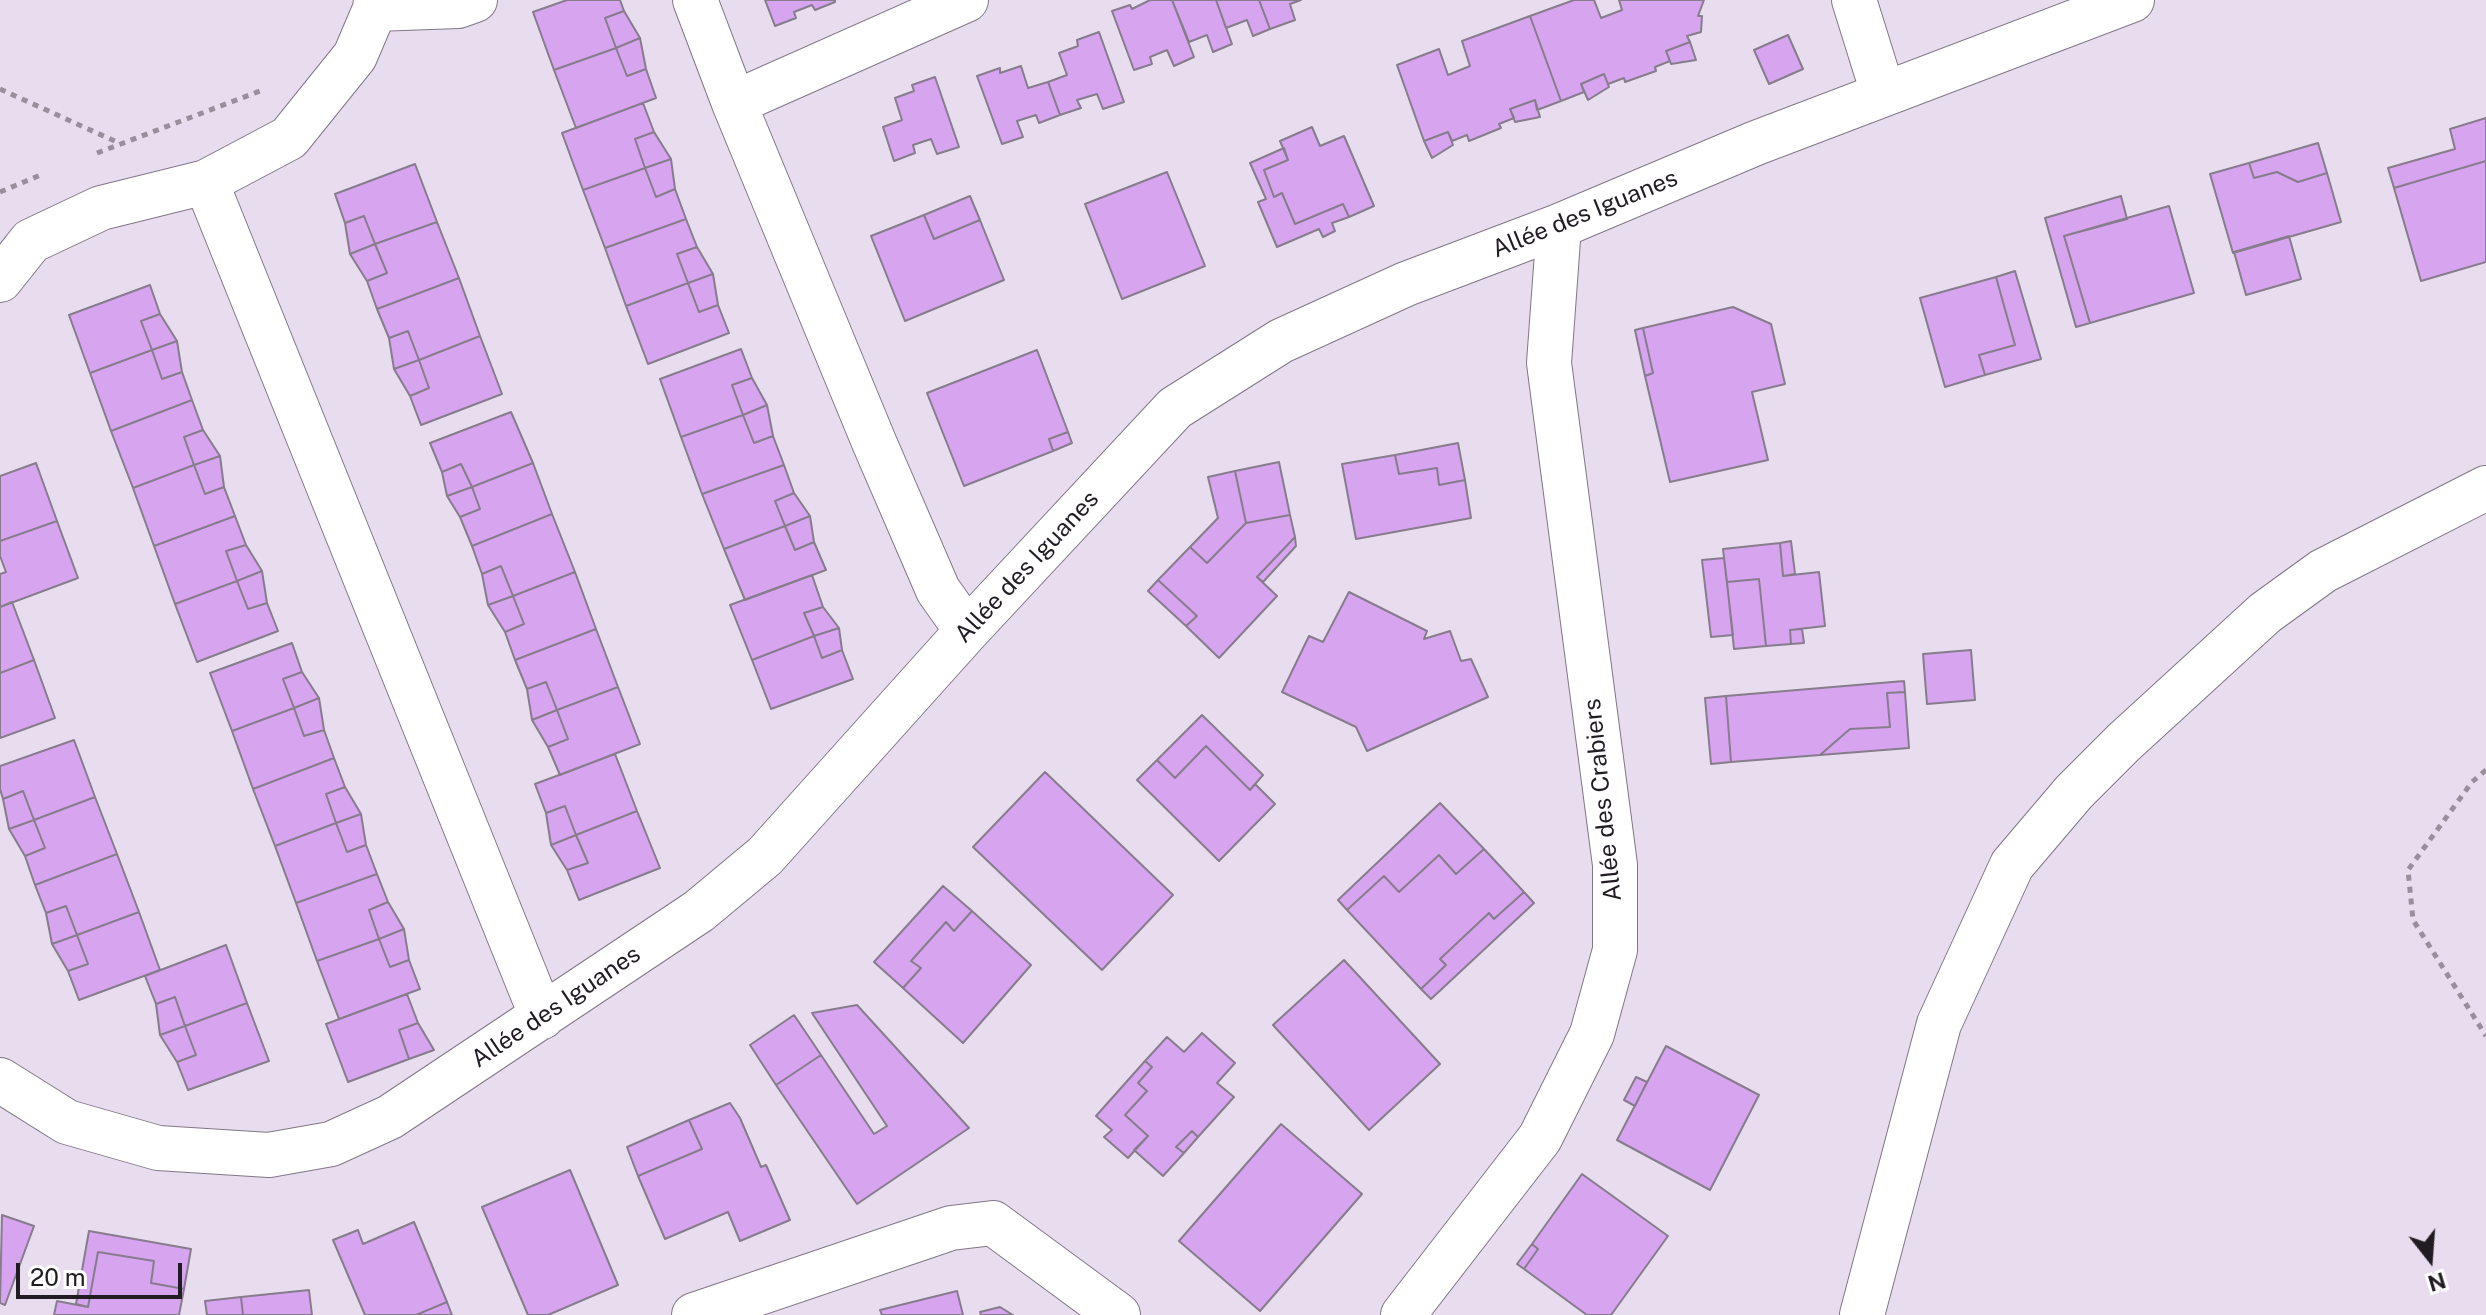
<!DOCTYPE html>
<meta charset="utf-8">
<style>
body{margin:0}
#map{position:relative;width:2486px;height:1315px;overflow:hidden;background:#e8ddee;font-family:"Public Sans",sans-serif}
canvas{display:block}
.north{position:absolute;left:2390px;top:1219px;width:80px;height:80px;-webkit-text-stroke:6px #fff;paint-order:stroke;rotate:163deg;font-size:22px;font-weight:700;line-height:32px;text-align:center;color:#211c23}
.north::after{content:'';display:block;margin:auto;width:28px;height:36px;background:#211c23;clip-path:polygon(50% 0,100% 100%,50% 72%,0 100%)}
.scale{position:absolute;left:16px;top:1263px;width:166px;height:36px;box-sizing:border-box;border:4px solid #211c23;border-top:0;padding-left:10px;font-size:24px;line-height:28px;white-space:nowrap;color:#211c23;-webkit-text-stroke:6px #fff;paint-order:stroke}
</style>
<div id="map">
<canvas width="2486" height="1315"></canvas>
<div class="north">N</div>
<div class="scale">20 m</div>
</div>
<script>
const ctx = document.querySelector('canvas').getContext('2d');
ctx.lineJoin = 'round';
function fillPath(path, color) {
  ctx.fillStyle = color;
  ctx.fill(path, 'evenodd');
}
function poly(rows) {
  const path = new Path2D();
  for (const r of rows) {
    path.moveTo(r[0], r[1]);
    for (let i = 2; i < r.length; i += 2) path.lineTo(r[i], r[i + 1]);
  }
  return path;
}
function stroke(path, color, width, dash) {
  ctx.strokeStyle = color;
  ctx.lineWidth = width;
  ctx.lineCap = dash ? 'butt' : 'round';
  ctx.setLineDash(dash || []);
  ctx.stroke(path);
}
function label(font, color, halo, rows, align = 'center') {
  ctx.font = font + ' "Public Sans",sans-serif';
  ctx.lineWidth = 6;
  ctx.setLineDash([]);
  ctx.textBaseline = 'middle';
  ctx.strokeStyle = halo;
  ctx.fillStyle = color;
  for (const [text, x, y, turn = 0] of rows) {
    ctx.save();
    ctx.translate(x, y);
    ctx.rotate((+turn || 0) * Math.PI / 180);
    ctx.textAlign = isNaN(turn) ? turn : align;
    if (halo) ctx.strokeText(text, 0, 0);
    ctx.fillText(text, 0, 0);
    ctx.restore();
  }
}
const building = poly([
 [567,0,620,0,624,11,605,18,616,48,554,70,533,12,567,0],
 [765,0,835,0,835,2,815,10,812,5,794,12,796,18,775,26,765,0],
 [1150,0,1172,0,1194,57,1174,66,1167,50,1150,57,1152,64,1134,70,1112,11,1130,5,1132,9,1150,0],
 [1172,0,1216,0,1232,44,1213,52,1207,35,1189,42,1172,0],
 [1216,0,1259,0,1270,29,1253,36,1247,20,1226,28,1216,0],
 [1259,0,1301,0,1290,4,1295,20,1270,29,1259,0],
 [1574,0,1594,0,1601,18,1622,10,1619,0,1704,0,1698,16,1702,16,1701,32,1687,36,1690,42,1666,51,1670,61,1655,67,1656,71,1625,82,1624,78,1608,84,1604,74,1581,84,1584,92,1561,101,1530,16,1574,0],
 [624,11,640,38,616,48,605,18,624,11],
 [1530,16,1561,101,1537,110,1535,100,1510,109,1514,118,1499,124,1501,128,1469,141,1467,135,1452,141,1448,132,1424,141,1397,65,1439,49,1448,75,1470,66,1462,41,1530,16],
 [1099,32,1124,102,1103,109,1097,94,1077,100,1081,108,1060,115,1048,82,1067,75,1059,53,1078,46,1077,40,1099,32],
 [1788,35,1803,69,1769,84,1754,50,1788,35],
 [640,38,646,69,627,76,616,48,640,38],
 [1690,42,1696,60,1671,64,1666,51,1690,42],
 [616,48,627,76,646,69,656,98,576,128,554,70,616,48],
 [1021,66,1028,88,1048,82,1060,115,1039,123,1036,115,1017,121,1023,137,1002,144,977,76,1000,68,1000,73,1021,66],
 [1604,74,1609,87,1588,100,1581,84,1604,74],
 [935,77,959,147,937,154,931,139,913,145,915,153,894,161,883,127,902,120,895,98,914,91,912,85,935,77],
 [1535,100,1540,117,1515,122,1510,109,1535,100],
 [643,103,654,132,635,139,645,168,583,190,562,133,643,103],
 [2486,118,2486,161,2394,188,2388,168,2455,149,2450,129,2486,118],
 [1312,127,1320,146,1344,136,1374,206,1349,217,1343,204,1295,224,1282,193,1274,197,1264,170,1288,160,1280,141,1312,127],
 [654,132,671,159,645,168,635,139,654,132],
 [1448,132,1453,145,1432,158,1424,141,1448,132],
 [2318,143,2327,173,2298,182,2277,172,2254,178,2249,163,2318,143],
 [1284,148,1288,160,1264,170,1274,197,1282,193,1295,224,1343,204,1349,217,1332,223,1335,231,1323,237,1319,229,1277,247,1258,202,1266,199,1250,163,1284,148],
 [671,159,675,189,656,197,645,168,671,159],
 [2486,161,2486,262,2421,281,2394,188,2486,161],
 [2249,163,2254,178,2277,172,2298,182,2327,173,2341,222,2233,253,2210,174,2249,163],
 [415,164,437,222,375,244,364,216,345,223,335,194,415,164],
 [645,168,656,197,675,189,686,219,605,248,583,190,645,168],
 [1167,172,1205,266,1122,299,1085,204,1167,172],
 [970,196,980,220,934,239,924,215,970,196],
 [2121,196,2127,219,2064,236,2090,323,2076,327,2045,218,2121,196],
 [2169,206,2194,293,2090,323,2064,236,2169,206],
 [924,215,934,239,980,220,1004,280,905,321,871,236,924,215],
 [364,216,375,244,350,254,345,223,364,216],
 [686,219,697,247,677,254,688,283,626,306,605,248,686,219],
 [437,222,459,278,377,309,367,281,387,273,375,244,437,222],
 [2289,236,2301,279,2246,295,2234,252,2289,236],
 [375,244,387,273,367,281,350,254,375,244],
 [697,247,713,274,688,283,677,254,697,247],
 [2015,271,2041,359,1985,375,1979,355,2015,345,1996,277,2015,271],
 [713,274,718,305,699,312,688,283,713,274],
 [1996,277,2015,345,1979,355,1985,375,1945,387,1920,298,1996,277],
 [459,278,480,336,419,360,408,331,389,338,377,309,459,278],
 [688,283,699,312,718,305,729,333,648,364,626,306,688,283],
 [150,285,160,314,141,321,152,350,90,373,69,315,150,285],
 [1733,307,1771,324,1785,384,1752,392,1768,460,1670,482,1645,376,1653,373,1643,328,1733,307],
 [160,314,177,341,152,350,141,321,160,314],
 [1643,328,1653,373,1645,376,1635,330,1643,328],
 [408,331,419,360,394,369,389,338,408,331],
 [480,336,502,394,421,425,410,396,429,388,419,360,480,336],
 [177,341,182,372,162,379,152,350,177,341],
 [741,349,752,378,732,385,743,415,681,437,660,379,741,349],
 [152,350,162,379,182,372,192,400,111,431,90,373,152,350],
 [1037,350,1068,432,1049,439,1053,451,964,486,927,393,1037,350],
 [419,360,429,388,410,396,394,369,419,360],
 [752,378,767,405,743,415,732,385,752,378],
 [192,400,203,430,184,437,194,465,133,488,111,431,192,400],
 [767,405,773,436,754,443,743,415,767,405],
 [511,412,533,463,472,487,461,464,442,472,430,443,511,412],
 [743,415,754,443,773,436,784,465,702,494,681,437,743,415],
 [203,430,220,456,194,465,184,437,203,430],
 [1068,432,1072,443,1053,451,1049,439,1068,432],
 [1458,443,1465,480,1439,485,1437,468,1399,474,1395,455,1458,443],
 [1395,455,1399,474,1437,468,1439,485,1465,480,1471,518,1356,539,1342,464,1395,455],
 [220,456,224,487,205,494,194,465,220,456],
 [1279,462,1290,515,1246,523,1235,471,1279,462],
 [36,463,57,521,0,541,0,476,36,463],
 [533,463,552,514,472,546,460,517,480,509,472,487,533,463],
 [461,464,472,487,447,496,442,472,461,464],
 [194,465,205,494,224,487,235,516,154,546,133,488,194,465],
 [784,465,794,493,775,501,785,526,724,549,702,494,784,465],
 [1235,471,1246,523,1207,563,1190,547,1218,518,1208,477,1235,471],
 [472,487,480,509,460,517,447,496,472,487],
 [794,493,810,516,785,526,775,501,794,493],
 [552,514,575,572,513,596,501,566,482,574,472,546,552,514],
 [1290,515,1295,537,1257,577,1277,596,1219,658,1186,626,1197,616,1158,580,1190,547,1207,563,1246,523,1290,515],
 [235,516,246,545,226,551,237,581,175,604,154,546,235,516],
 [810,516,814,542,795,550,785,526,810,516],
 [57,521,78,578,0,607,0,574,6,572,0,556,0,541,57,521],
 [785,526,795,550,814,542,826,570,745,600,724,549,785,526],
 [1295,537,1296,546,1263,582,1257,577,1295,537],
 [1791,541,1795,574,1783,576,1780,543,1791,541],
 [1780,543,1783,576,1819,572,1825,626,1790,630,1791,644,1766,646,1759,579,1727,582,1723,549,1780,543],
 [246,545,262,571,237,581,226,551,246,545],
 [1724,558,1733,635,1711,637,1702,560,1724,558],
 [501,566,513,596,488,605,482,574,501,566],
 [262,571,267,603,248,609,237,581,262,571],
 [575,572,596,629,515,660,505,632,524,624,513,596,575,572],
 [812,575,823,607,804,613,814,636,752,660,730,605,812,575],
 [1759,579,1766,646,1734,649,1727,582,1759,579],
 [1158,580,1197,616,1186,626,1148,591,1158,580],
 [237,581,248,609,267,603,278,631,197,662,175,604,237,581],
 [1349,592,1427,631,1424,639,1450,631,1461,661,1471,659,1488,697,1367,751,1356,727,1282,692,1309,636,1323,642,1349,592],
 [513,596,524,624,505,632,488,605,513,596],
 [12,602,34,660,0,673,0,607,12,602],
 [823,607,839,628,814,636,804,613,823,607],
 [839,628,842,650,822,658,814,636,839,628],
 [596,629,618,687,557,710,546,682,527,689,515,660,596,629],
 [1802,629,1804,643,1791,644,1790,630,1802,629],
 [814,636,822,658,842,650,853,679,771,709,752,660,814,636],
 [292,643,302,672,283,679,294,708,232,731,210,673,292,643],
 [1971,650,1975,700,1927,704,1923,654,1971,650],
 [34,660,55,718,0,738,0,673,34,660],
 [302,672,319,698,294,708,283,679,302,672],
 [1904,681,1905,692,1887,693,1890,727,1850,729,1820,755,1731,762,1726,696,1904,681],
 [546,682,557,710,532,720,527,689,546,682],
 [618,687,640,744,560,775,548,747,568,739,557,710,618,687],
 [1905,692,1909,748,1820,755,1850,729,1890,727,1887,693,1905,692],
 [1726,696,1731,762,1711,764,1705,698,1726,696],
 [319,698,324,730,304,736,294,708,319,698],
 [294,708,304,736,324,730,334,758,253,789,232,731,294,708],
 [557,710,568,739,548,747,532,720,557,710],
 [1202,715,1263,775,1250,790,1206,746,1175,778,1157,760,1202,715],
 [74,740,95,797,34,820,23,791,3,799,0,789,0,766,74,740],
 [1206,746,1250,790,1255,784,1275,804,1219,861,1137,780,1157,760,1175,778,1206,746],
 [615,754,637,811,576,835,565,806,546,813,535,784,615,754],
 [334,758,345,787,326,794,336,823,275,846,253,789,334,758],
 [1045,772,1173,895,1102,970,973,847,1045,772],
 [345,787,361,814,336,823,326,794,345,787],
 [23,791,34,820,9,829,3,799,23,791],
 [95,797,117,854,35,885,25,856,45,848,34,820,95,797],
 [1440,803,1484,849,1456,874,1439,855,1399,892,1384,876,1347,910,1338,900,1440,803],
 [565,806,576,835,551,845,546,813,565,806],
 [637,811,660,868,579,900,567,870,588,863,576,835,637,811],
 [361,814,366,845,347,852,336,823,361,814],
 [34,820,45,848,25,856,9,829,34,820],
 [336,823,347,852,366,845,377,874,296,903,275,846,336,823],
 [576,835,588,863,567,870,551,845,576,835],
 [1484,849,1524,892,1494,919,1489,913,1440,959,1446,965,1421,989,1347,910,1384,876,1399,892,1439,855,1456,874,1484,849],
 [117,854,139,912,77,935,66,906,46,913,35,885,117,854],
 [377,874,388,902,369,910,379,939,317,961,296,903,377,874],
 [943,886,972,911,954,931,946,922,911,961,921,968,903,988,874,962,943,886],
 [1524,892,1534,903,1431,999,1421,989,1446,965,1440,959,1489,913,1494,919,1524,892],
 [388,902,404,929,379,939,369,910,388,902],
 [66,906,77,935,52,944,46,913,66,906],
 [972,911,1031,965,963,1043,903,988,921,968,911,961,946,922,954,931,972,911],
 [139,912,160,970,79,1000,68,971,88,964,77,935,139,912],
 [404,929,409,960,390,967,379,939,404,929],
 [77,935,88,964,68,971,52,944,77,935],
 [379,939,390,967,409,960,420,989,339,1019,317,961,379,939],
 [226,945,247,1003,185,1026,175,997,156,1004,145,976,226,945],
 [1344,960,1440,1064,1369,1130,1273,1025,1344,960],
 [407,994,418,1023,399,1030,409,1059,348,1082,326,1024,407,994],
 [175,997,185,1026,160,1035,156,1004,175,997],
 [247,1003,269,1061,188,1090,177,1062,196,1055,185,1026,247,1003],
 [857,1005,969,1128,857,1204,776,1085,821,1055,874,1134,887,1126,812,1013,857,1005],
 [794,1015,821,1055,776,1085,750,1045,794,1015],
 [418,1023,434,1050,409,1059,399,1030,418,1023],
 [185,1026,196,1055,177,1062,160,1035,185,1026],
 [1202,1033,1235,1063,1217,1083,1234,1097,1198,1137,1192,1131,1176,1147,1184,1153,1163,1176,1134,1150,1148,1136,1125,1115,1147,1091,1138,1083,1152,1067,1145,1061,1167,1037,1184,1052,1202,1033],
 [1666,1046,1759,1095,1710,1190,1617,1140,1666,1046],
 [1145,1061,1152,1067,1138,1083,1147,1091,1125,1115,1148,1136,1128,1158,1104,1137,1112,1130,1096,1116,1145,1061],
 [1636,1077,1647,1082,1635,1106,1624,1100,1636,1077],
 [730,1103,740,1118,761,1167,766,1165,790,1220,740,1241,728,1212,665,1239,638,1176,702,1149,689,1120,730,1103],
 [689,1120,702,1149,638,1176,627,1147,689,1120],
 [1281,1124,1362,1194,1260,1311,1179,1241,1281,1124],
 [1192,1131,1198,1137,1184,1153,1176,1147,1192,1131],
 [570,1170,618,1285,548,1315,528,1315,482,1207,570,1170],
 [1582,1174,1668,1236,1611,1315,1587,1315,1524,1269,1538,1249,1532,1244,1582,1174],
 [2,1215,34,1226,5,1305,0,1303,2,1215],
 [414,1222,447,1302,416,1315,365,1315,333,1240,358,1230,363,1244,414,1222],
 [89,1231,191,1249,184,1289,151,1283,154,1261,98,1252,88,1307,76,1304,89,1231],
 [1532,1244,1538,1249,1524,1269,1517,1264,1532,1244],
 [98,1252,154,1261,151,1283,184,1289,179,1315,54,1315,57,1301,88,1307,98,1252],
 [309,1290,312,1315,243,1315,241,1297,309,1290],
 [957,1291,963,1315,882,1315,880,1310,957,1291],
 [241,1297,243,1315,207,1315,205,1301,241,1297],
 [447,1302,452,1315,416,1315,447,1302],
 [1000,1307,1013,1315,981,1315,980,1312,1000,1307]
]);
fillPath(building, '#d7a4f0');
stroke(building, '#867c8c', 2);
const street = poly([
 [695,0,734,103,874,442,938,590,967,631],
 [1854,0,1883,93],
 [375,9,458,6,475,0],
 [734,103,966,0],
 [206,182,542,1017],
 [0,280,31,241,101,208,206,182,289,138,355,56,375,9,376,0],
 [0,1080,67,1122,158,1148,269,1155,331,1144,390,1117,699,911,765,856,967,631,1175,408,1281,341,1406,284,1559,226,1756,143,2132,0],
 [694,1315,951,1228,993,1223,1118,1315],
 [1403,1315,1540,1138,1592,1034,1615,950,1615,865,1549,363,1559,226],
 [1862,1315,1939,1024,2012,865,2074,792,2123,743,2265,613,2323,571,2486,488]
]);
stroke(street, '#827787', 46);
stroke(poly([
 [0,89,119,143],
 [97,153,260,91],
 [0,192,43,174],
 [2486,770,2472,782,2408,870,2413,920,2486,1036]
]), '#988f9c', 5, [6, 6]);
stroke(street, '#fff', 44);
label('24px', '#211c23', '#fff', [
 ["Allée des Iguanes",1585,214,-22],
 ["Allée des Iguanes",1027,567,-47],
 ["Allée des Crabiers",1603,800,-96],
 ["Allée des Iguanes",556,1007,-34]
]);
</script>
